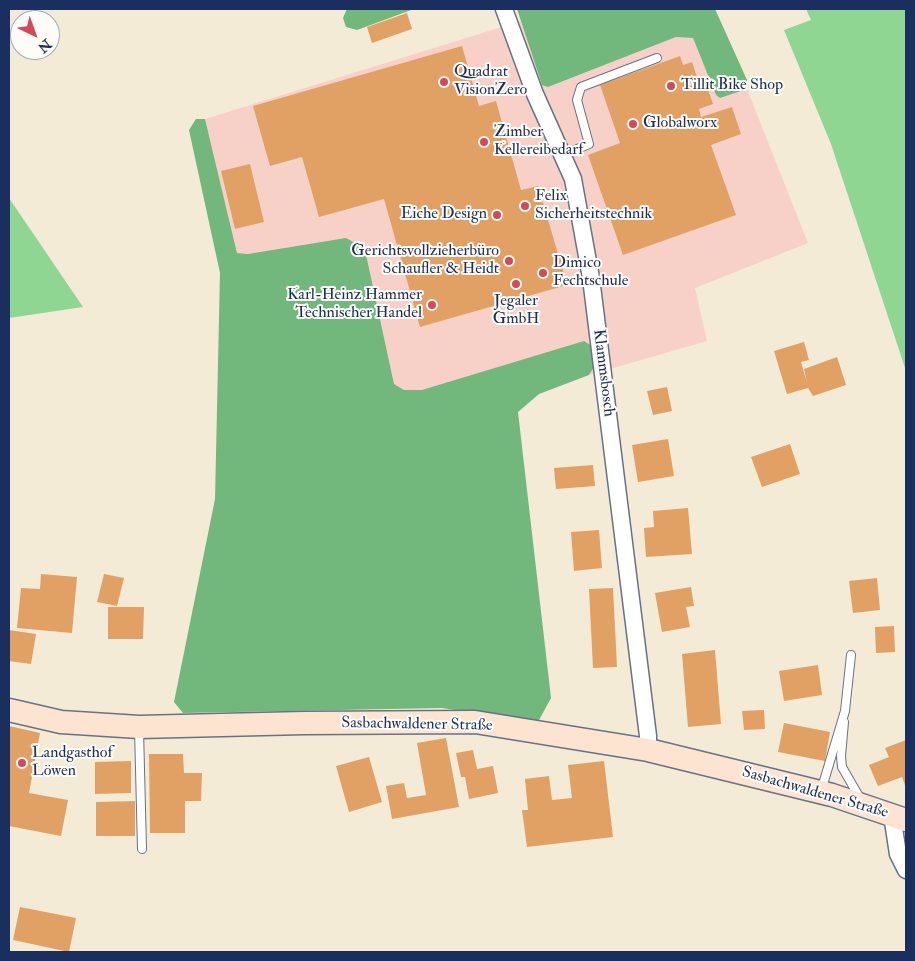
<!DOCTYPE html>
<meta charset="utf-8">
<style>
body{margin:0}
#map{position:relative;width:915px;height:961px;overflow:hidden;background:#f3ebd5;font-family:"IM FELL Double Pica",serif}
canvas{display:block}
.frame{position:absolute;inset:0;border:10px solid #1b2f5e;pointer-events:none}
.north{position:absolute;left:10px;top:10px;width:50px;height:50px;box-sizing:border-box;background:#fdfcf7;border:1px solid #a3aaba;border-radius:50%;rotate:138deg;font-size:14px;font-weight:700;line-height:20px;text-align:center;color:#1b2f5e}
.north::after{content:'';display:block;margin:auto;width:18px;height:22px;background:#d1495b;clip-path:polygon(50% 0,100% 100%,50% 72%,0 100%)}
</style>
<div id="map">
<canvas width="915" height="961"></canvas>
<div class="frame"></div>
<div class="north">N</div>
</div>
<script>
const ctx = document.querySelector('canvas').getContext('2d');
ctx.lineJoin = 'round';
function fillPath(path, color) {
  ctx.fillStyle = color;
  ctx.fill(path, 'evenodd');
}
function poly(rows) {
  const path = new Path2D();
  for (const r of rows) {
    path.moveTo(r[0], r[1]);
    for (let i = 2; i < r.length; i += 2) path.lineTo(r[i], r[i + 1]);
  }
  return path;
}
function stroke(path, color, width, dash) {
  ctx.strokeStyle = color;
  ctx.lineWidth = width;
  ctx.lineCap = dash ? 'butt' : 'round';
  ctx.setLineDash(dash || []);
  ctx.stroke(path);
}
function label(font, color, halo, rows, align = 'center') {
  ctx.font = font + ' "IM FELL Double Pica",serif';
  ctx.lineWidth = 4;
  ctx.setLineDash([]);
  ctx.textBaseline = 'middle';
  ctx.strokeStyle = halo;
  ctx.fillStyle = color;
  for (const [text, x, y, turn = 0] of rows) {
    ctx.save();
    ctx.translate(x, y);
    ctx.rotate((+turn || 0) * Math.PI / 180);
    ctx.textAlign = isNaN(turn) ? turn : align;
    if (halo) ctx.strokeText(text, 0, 0);
    ctx.fillText(text, 0, 0);
    ctx.restore();
  }
}
fillPath(poly([
 [521,21,542,85,548,87,676,37,693,38,716,95,720,98,747,89,808,243,695,288,707,341,589,375,594,367,422,390,404,390,394,384,367,259,361,246,248,254,237,253,205,119]
]), '#f7d1c7');
fillPath(poly([
 [806,9,906,9,906,371,831,144,784,30,811,20],
 [9,198,83,307,9,318]
]), '#8ed691');
fillPath(poly([
 [347,9,414,9,357,30,346,27,343,18],
 [517,9,715,9,747,80,747,89,720,98,716,95,693,38,676,37,548,87,542,85],
 [196,119,205,119,237,253,248,254,346,238,361,246,367,259,394,384,404,390,422,390,584,341,592,346,594,367,589,375,539,394,518,412,551,698,538,722,442,708,183,713,174,702,215,499,220,273,189,130]
]), '#72b77b');
fillPath(poly([
 [407,13,412,29,372,43,367,27],
 [462,46,479,106,496,101,521,190,538,186,559,257,562,256,564,266,562,266,567,285,420,327,384,199,319,217,302,157,270,166,253,106],
 [680,56,683,65,692,62,698,80,689,83,690,86,705,81,713,104,699,109,701,117,732,107,741,134,711,145,736,215,623,255,588,155,620,143,600,85],
 [250,164,264,222,235,229,221,171],
 [804,342,809,360,801,362,807,383,804,369,837,357,846,385,813,396,808,388,787,394,774,351],
 [667,387,672,411,653,415,647,391],
 [668,439,674,476,638,482,632,445],
 [790,444,800,474,762,487,751,457],
 [593,465,595,486,556,489,554,468],
 [688,508,692,554,646,557,644,528,654,527,653,511],
 [599,530,602,568,574,571,571,532],
 [41,574,77,577,72,633,17,628,21,588,40,589],
 [104,574,124,578,117,606,97,602],
 [877,578,880,610,853,613,849,581],
 [691,587,694,606,686,607,690,627,662,632,655,593],
 [613,588,617,667,593,668,589,589],
 [108,607,144,607,143,639,108,639],
 [894,626,895,652,876,653,875,627],
 [9,630,36,634,31,664,9,661],
 [715,650,721,724,688,727,682,654],
 [818,665,822,695,784,701,779,671],
 [764,710,765,729,744,730,742,711],
 [784,723,830,732,825,761,778,752],
 [9,726,40,733,29,793,68,800,61,836,9,826],
 [446,738,459,807,392,819,386,786,404,783,407,798,426,795,417,743],
 [906,740,906,788,902,777,878,786,869,765,889,757,885,748],
 [473,750,477,769,493,766,498,793,469,799,465,777,461,777,456,753],
 [149,754,183,754,184,773,202,773,201,801,185,801,185,833,150,833],
 [369,757,382,802,349,812,336,766],
 [131,761,131,793,95,794,95,762],
 [604,761,613,837,527,847,522,810,528,810,525,779,549,776,552,800,572,798,568,765],
 [135,801,135,836,96,836,96,802],
 [20,907,76,918,69,952,13,940]
]), '#e1a164');
const lane = poly([
 [563,155,589,144,577,100,581,87,657,58],
 [844,722,841,756,842,767,861,800],
 [139,729,142,849],
 [821,791,845,711,851,655]
]);
const street = poly([
 [504,9,535,94,573,179,591,278,648,736,648,750],
 [892,815,898,854,906,870]
]);
const secondary = poly([
 [9,710,61,722,139,727,304,723,475,722,648,750,832,795,906,820]
]);
stroke(lane, '#677188', 10);
stroke(street, '#677188', 19);
stroke(secondary, '#677188', 25);
stroke(lane, '#fff', 8);
stroke(street, '#fff', 16);
stroke(secondary, '#fde4d0', 22);
for (const [x, y, r, color] of [
 [444,82,5,"#d1495b"],
 [671,86,5,"#d1495b"],
 [633,124,5,"#d1495b"],
 [484,142,5,"#d1495b"],
 [525,206,5,"#d1495b"],
 [497,215,5,"#d1495b"],
 [509,261,5,"#d1495b"],
 [543,273,5,"#d1495b"],
 [516,284,5,"#d1495b"],
 [432,305,5,"#d1495b"],
 [22,763,5,"#d1495b"]
]) {
  const dot = new Path2D();
  dot.arc(x, y, r, 0, 2 * Math.PI);
  ctx.fillStyle = color;
  ctx.fill(dot);
  stroke(dot, '#fdfcf7', 2);
}
label('16px', '#1b2f5e', '#fdfcf7', [
 ["Quadrat",454,73],
 ["VisionZero",454,91],
 ["Tillit Bike Shop",681,86],
 ["Globalworx",643,124],
 ["Zimber",494,133],
 ["Kellereibedarf",494,151],
 ["Felix",535,197],
 ["Sicherheitstechnik",535,215],
 ["Eiche Design",487,215,"right"],
 ["Gerichtsvollzieherbüro",499,252,"right"],
 ["Schaufler & Heidt",499,270,"right"],
 ["Dimico",553,264],
 ["Fechtschule",553,282],
 ["Karl-Heinz Hammer",422,296,"right"],
 ["Technischer Handel",422,314,"right"],
 ["Jegaler",516,302,"center"],
 ["GmbH",516,320,"center"],
 ["Landgasthof",32,754],
 ["Löwen",32,772]
], 'left');
label('16px', '#1b2f5e', '#fdfcf7', [
 ["Klammsbosch",603,373,83],
 ["Sasbachwaldener Straße",417,725,1],
 ["Sasbachwaldener Straße",815,793,16]
]);
</script>
